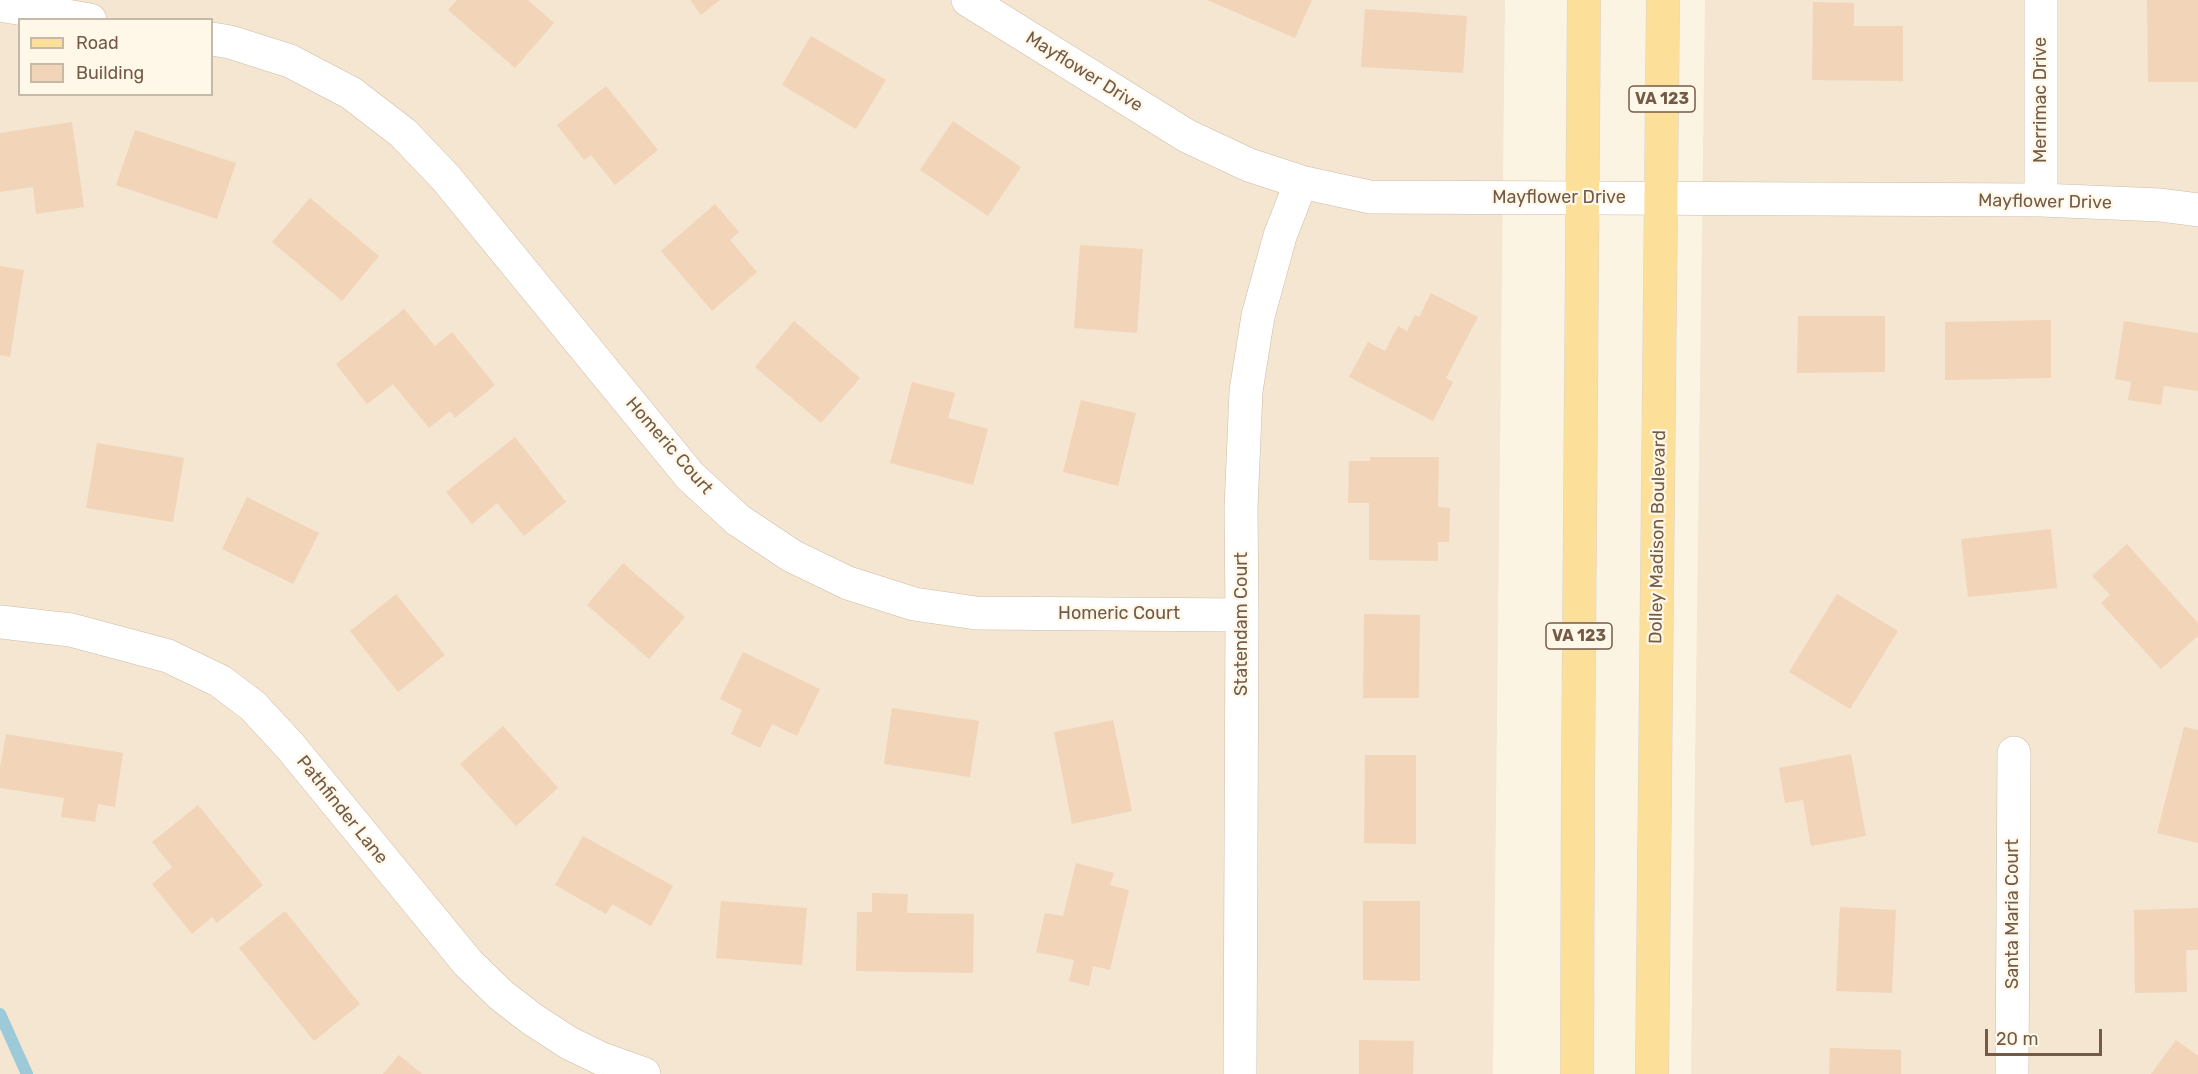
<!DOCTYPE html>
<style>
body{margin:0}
#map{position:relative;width:2198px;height:1074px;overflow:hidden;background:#fcf4e2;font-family:Rubik,sans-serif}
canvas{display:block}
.legend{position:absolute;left:18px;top:18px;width:195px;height:78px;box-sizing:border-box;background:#fff8e8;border:2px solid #c7b9a8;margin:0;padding:8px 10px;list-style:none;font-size:18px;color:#745b48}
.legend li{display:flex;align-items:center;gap:12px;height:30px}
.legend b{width:30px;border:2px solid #c7b9a8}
.scale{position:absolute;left:1985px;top:1029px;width:117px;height:27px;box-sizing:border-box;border:3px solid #745b48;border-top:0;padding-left:8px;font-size:18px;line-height:21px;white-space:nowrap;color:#745b48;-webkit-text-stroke:4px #fff8e8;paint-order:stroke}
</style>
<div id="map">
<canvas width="2198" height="1074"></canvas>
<ul class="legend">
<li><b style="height:8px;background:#fcdf99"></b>Road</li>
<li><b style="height:16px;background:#f2d4b9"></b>Building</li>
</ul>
<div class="scale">20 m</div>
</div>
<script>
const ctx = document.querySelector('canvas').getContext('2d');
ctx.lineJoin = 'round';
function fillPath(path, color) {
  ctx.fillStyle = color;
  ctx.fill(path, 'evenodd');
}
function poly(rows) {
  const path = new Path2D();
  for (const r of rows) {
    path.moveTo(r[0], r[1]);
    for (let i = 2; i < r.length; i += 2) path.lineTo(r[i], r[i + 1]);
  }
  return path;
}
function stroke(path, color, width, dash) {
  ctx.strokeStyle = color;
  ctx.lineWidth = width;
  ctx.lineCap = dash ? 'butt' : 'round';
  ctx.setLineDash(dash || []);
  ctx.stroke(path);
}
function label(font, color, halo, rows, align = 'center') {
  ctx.font = font + ' Rubik,sans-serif';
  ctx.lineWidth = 4.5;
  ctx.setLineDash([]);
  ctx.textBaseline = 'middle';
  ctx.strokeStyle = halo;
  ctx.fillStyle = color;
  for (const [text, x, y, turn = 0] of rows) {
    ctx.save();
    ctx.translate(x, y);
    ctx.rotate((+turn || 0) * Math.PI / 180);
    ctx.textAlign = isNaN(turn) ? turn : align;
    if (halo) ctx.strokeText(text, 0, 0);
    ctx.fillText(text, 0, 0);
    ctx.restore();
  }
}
fillPath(poly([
 [0,0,1505,0,1493,1074,0,1074],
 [20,20,212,20,212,94,20,94],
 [1705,0,2198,0,2198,1074,1691,1074]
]), '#f4e6d0');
stroke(poly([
 [0,1014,27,1074]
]), '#9ccad8', 12);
fillPath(poly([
 [457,0,528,0,554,23,515,68,448,10],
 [690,0,720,0,701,15],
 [1207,0,1312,0,1295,38],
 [2147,0,2198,0,2198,82,2148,82],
 [1813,2,1854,3,1854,26,1903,26,1903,81,1812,80],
 [1365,9,1467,16,1463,73,1361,67],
 [811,36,886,80,856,129,782,85],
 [606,86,658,150,615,185,591,155,584,160,557,125],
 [953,121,1021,167,988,216,920,170],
 [72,122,84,207,36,214,33,187,0,192,0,133],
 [135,130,236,163,217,219,116,185],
 [310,198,379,256,342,301,272,242],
 [715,204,739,232,730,240,757,272,712,311,661,251],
 [1080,245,1143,249,1137,333,1074,328],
 [0,266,24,270,10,357,0,355],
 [1431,293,1478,317,1446,378,1453,382,1433,421,1349,377,1368,342,1385,351,1398,326,1407,331,1415,315,1419,317],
 [404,309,435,346,452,332,495,385,455,418,450,411,429,428,393,384,367,404,336,364],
 [1798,316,1885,316,1885,372,1797,373],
 [2051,320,2051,378,1945,380,1945,322],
 [794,321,860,378,821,423,755,367],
 [2124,321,2198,333,2198,391,2164,386,2161,405,2128,400,2131,382,2115,379],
 [912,382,955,393,948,418,988,429,973,485,890,463],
 [1081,400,1136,413,1118,486,1063,472],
 [515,437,566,502,524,536,497,503,472,524,446,492],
 [97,443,184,458,173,522,86,508],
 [1370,457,1439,457,1438,507,1450,508,1449,542,1438,542,1438,561,1369,560,1369,503,1348,503,1349,461,1370,461],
 [247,497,319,533,293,584,222,549],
 [2051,529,2057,588,1968,597,1961,539],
 [2127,544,2198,623,2198,636,2161,669,2101,603,2110,595,2092,576],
 [623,563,685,617,649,659,587,605],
 [396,594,445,655,398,692,350,631],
 [1837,594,1898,631,1850,709,1789,672],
 [1364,614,1420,615,1419,698,1363,698],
 [743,652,820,689,797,736,772,724,760,748,731,734,742,710,720,699],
 [892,708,979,721,970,777,884,764],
 [1113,720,1132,811,1072,824,1054,732],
 [503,726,558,788,516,826,460,764],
 [2184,727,2198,730,2198,843,2157,833],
 [6,734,123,753,115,807,98,804,95,822,61,817,64,798,0,788,0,768],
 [1851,754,1866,836,1811,846,1803,800,1785,803,1779,768],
 [1365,755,1416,755,1416,844,1364,843],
 [198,805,263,885,217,923,212,917,192,934,152,884,172,867,152,842],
 [583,836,673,886,651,926,612,904,606,914,555,885],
 [1076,863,1114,873,1110,885,1129,890,1110,970,1093,966,1089,986,1069,981,1074,960,1036,952,1045,913,1063,916],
 [872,893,908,894,907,913,974,914,973,973,856,971,857,912,872,912],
 [721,901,807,908,802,965,716,958],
 [1363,901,1420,901,1420,981,1363,980],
 [1840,907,1896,910,1892,993,1836,991],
 [2198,908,2198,950,2186,950,2187,992,2135,993,2134,910],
 [285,911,360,1004,314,1041,239,948],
 [1359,1040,1414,1041,1413,1074,1359,1074],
 [2176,1040,2198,1056,2198,1074,2151,1074],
 [1830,1048,1901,1050,1901,1074,1829,1074],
 [399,1055,422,1074,383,1074]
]), '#f2d4b9');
const minor = poly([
 [968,0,1187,136,1249,165,1301,182,1370,197,2041,200,2160,205,2198,210],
 [2041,0,2041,200],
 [0,5,90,20],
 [212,39,230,42,290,61,351,93,403,133,446,178,690,476,738,520,792,556,848,583,914,604,976,613,1242,615],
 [0,622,71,630,168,656,220,681,253,706,290,746,468,963,501,995,532,1019,569,1043,602,1059,644,1074],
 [1240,1074,1242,615,1241,508,1246,391,1258,316,1280,236,1301,182],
 [2012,1074,2014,753]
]);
const primary = poly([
 [1577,1074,1578,779,1584,0],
 [1652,1074,1663,0]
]);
stroke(minor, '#cebca9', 34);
stroke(primary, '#dbd4cf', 34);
stroke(minor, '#fff', 33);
stroke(primary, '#fcdf99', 33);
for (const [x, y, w] of [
 [1662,99,66],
 [1579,636,66]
]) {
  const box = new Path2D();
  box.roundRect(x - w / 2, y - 13, w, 26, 4.5);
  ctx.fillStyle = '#fff8e8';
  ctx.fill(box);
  stroke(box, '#745b48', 1.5);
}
label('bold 16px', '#745b48', null, [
 ["VA 123",1662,99],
 ["VA 123",1579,636]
]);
label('18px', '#745b48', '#fff8e8', [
 ["Mayflower Drive",1084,72,32],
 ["Merrimac Drive",2041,100,-90],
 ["Mayflower Drive",1559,198],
 ["Mayflower Drive",2045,202,1],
 ["Homeric Court",669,446,49],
 ["Dolley Madison Boulevard",1658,537,-89],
 ["Homeric Court",1119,614],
 ["Statendam Court",1242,624,-90],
 ["Pathfinder Lane",342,810,51],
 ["Santa Maria Court",2013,914,-90]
]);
</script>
